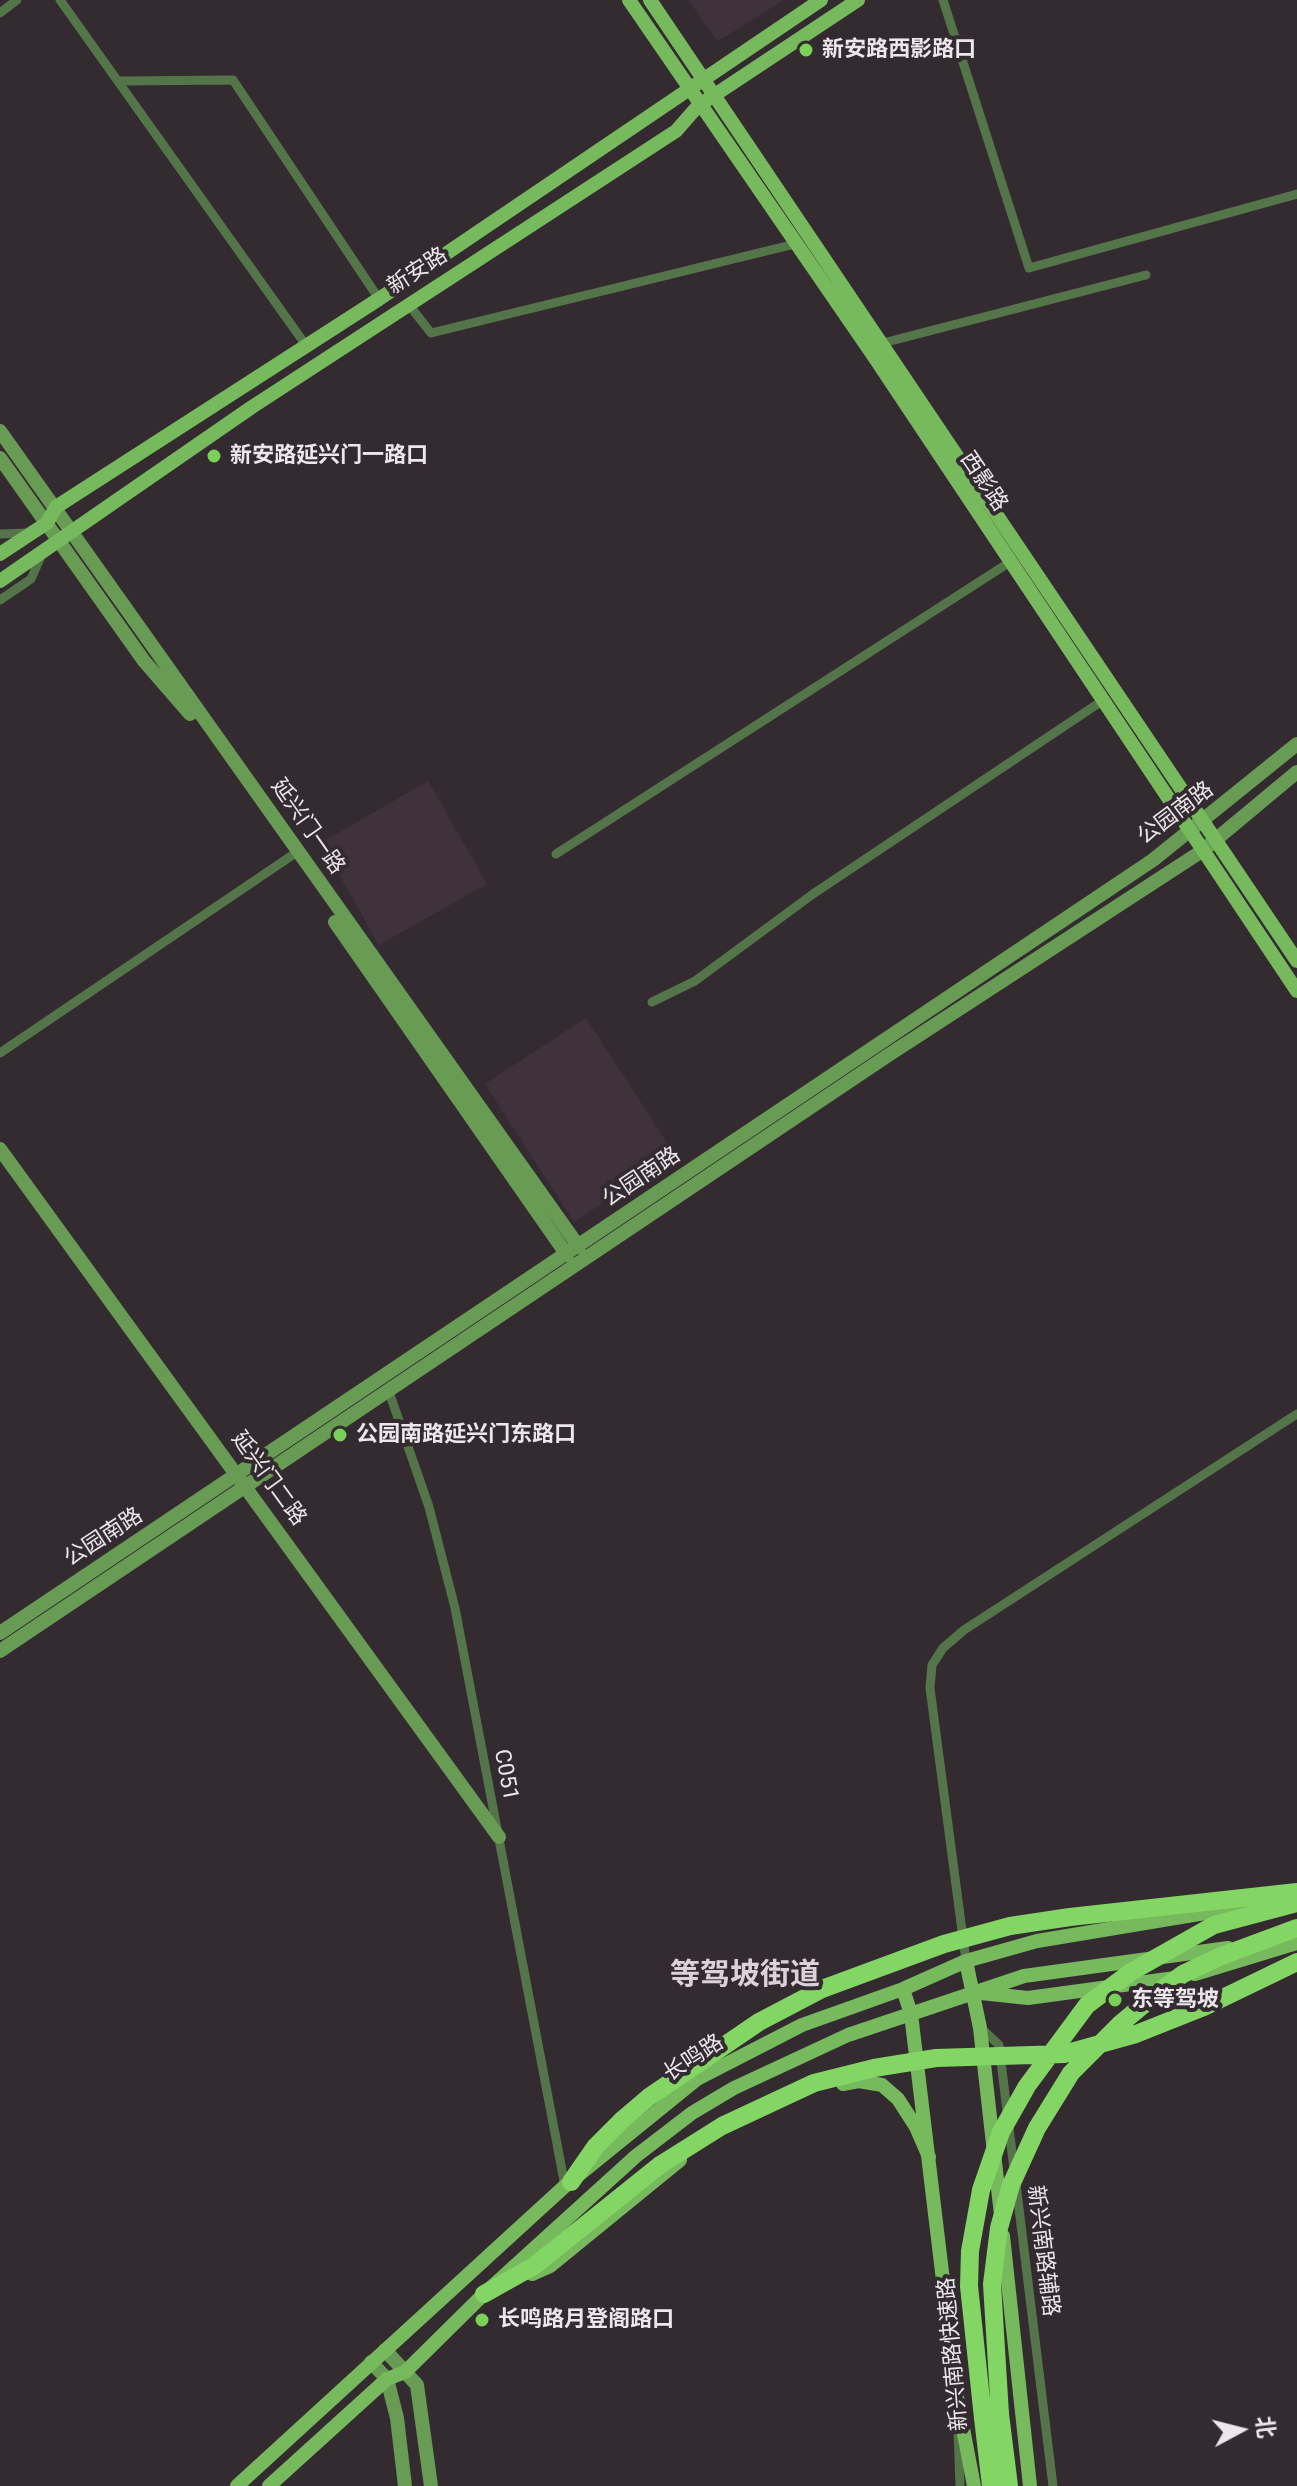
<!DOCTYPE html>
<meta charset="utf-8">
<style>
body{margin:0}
#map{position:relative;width:1297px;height:2486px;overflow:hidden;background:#342b31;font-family:Roboto,"Noto Sans SC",sans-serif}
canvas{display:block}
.north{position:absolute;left:1201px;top:2390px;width:80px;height:80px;-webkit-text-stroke:6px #342b31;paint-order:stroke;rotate:83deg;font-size:22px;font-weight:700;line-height:32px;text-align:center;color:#ede6ea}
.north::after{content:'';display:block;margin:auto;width:28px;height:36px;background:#ede6ea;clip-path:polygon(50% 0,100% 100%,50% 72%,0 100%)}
</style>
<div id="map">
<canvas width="1297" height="2486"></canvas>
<div class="north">北</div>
</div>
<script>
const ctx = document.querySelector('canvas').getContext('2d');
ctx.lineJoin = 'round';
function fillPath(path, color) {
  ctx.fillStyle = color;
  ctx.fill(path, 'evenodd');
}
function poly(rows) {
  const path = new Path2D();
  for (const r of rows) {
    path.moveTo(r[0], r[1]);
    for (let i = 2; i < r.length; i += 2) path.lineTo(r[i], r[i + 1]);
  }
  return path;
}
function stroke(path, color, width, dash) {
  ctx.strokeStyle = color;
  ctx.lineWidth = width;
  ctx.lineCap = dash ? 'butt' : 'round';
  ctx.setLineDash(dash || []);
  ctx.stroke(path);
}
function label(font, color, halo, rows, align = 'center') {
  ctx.font = font + ' Roboto,"Noto Sans SC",sans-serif';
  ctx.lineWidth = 8;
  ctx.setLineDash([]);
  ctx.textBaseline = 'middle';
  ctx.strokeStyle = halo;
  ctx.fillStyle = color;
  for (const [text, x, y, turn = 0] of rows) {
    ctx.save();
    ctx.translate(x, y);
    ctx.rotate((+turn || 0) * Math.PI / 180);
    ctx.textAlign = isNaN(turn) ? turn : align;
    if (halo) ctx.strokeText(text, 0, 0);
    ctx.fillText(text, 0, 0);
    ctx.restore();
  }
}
fillPath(poly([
 [688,0,784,0,718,41],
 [428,781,487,884,379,945,321,843],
 [586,1018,675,1155,574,1222,485,1084]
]), '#40323c');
stroke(poly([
 [60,0,305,344],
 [943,0,1029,268,1297,194],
 [0,13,17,0],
 [120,81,233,80,379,299],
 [409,305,431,333,795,244],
 [879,344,1146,275],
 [0,534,29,533],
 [0,600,31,579,42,554],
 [556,854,1010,562],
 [652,1002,695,981,813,894,1102,701],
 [0,1053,297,852],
 [388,1389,429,1507,455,1608,565,2186],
 [966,1961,930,1688,932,1665,943,1648,964,1630,1297,1414],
 [981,2028,999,2045,1014,2169],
 [1016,2184,1053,2486],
 [958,2429,960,2486]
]), '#547549', 9);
stroke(poly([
 [0,431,579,1247],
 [0,458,144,661,190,714],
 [335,922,567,1255],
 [0,1149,499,1837],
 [0,1633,1153,860,1297,744],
 [0,1651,887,1056,1202,851,1297,772],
 [385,2350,417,2385,431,2486],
 [371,2362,387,2379,397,2418,405,2486]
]), '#689c55', 14);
stroke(poly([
 [629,0,875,358,1297,991],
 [650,0,1297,961],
 [0,554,47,523,56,507,379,299,821,0],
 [0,581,252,407,676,131,698,106,858,0],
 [966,1961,980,2028,1001,2215],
 [1195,1974,1297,1943],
 [903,1989,911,2014,957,2397,974,2486],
 [981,1993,1028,1998,1175,1978],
 [843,2084,859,2081,882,2085,898,2099,916,2127,929,2157],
 [1003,2236,1030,2486],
 [532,2274,550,2266,680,2160],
 [237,2486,565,2186,697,2079,802,2025,903,1989,966,1961,1037,1941,1247,1906],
 [269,2486,387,2379,405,2372,484,2294,636,2156,692,2113,734,2088,848,2035,1024,1976,1228,1948]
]), '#76ba5d', 14);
stroke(poly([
 [571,2182,596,2146,622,2120],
 [484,2294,534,2266,660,2165],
 [1000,2414,1009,2486],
 [983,2418,991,2486]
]), '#83d664', 18);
stroke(poly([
 [622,2120,649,2097,759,2022,822,1989,944,1944,1010,1926,1070,1917,1297,1892],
 [660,2165,722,2126,814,2083,874,2068,936,2058,1064,2054,1136,2034,1204,2007,1297,1962],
 [1000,2414,992,2284,999,2228,1011,2185,1037,2128,1071,2073,1119,2025,1155,1995,1183,1974,1219,1957,1297,1928],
 [983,2418,969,2286,970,2251,981,2190,1001,2132,1027,2086,1087,2005,1131,1972,1214,1925,1297,1903]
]), '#83d664', 18);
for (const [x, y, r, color] of [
 [806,50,8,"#79d157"],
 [214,456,8,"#79d157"],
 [340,1435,8,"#79d157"],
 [1115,2000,8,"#79d157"],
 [482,2320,8,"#79d157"]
]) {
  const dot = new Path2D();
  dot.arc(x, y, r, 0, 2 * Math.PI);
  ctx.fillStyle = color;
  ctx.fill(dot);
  stroke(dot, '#342b31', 3);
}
label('bold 22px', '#ede6ea', '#342b31', [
 ["新安路西影路口",822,50],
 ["新安路延兴门一路口",230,456],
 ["公园南路延兴门东路口",356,1435],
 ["东等驾坡",1131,2000],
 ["长鸣路月登阁路口",498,2320]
], 'left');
label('22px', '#ede6ea', '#342b31', [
 ["新安路",418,272,-33],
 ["西影路",983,482,56],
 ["公园南路",1176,814,-37],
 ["延兴门一路",307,827,55],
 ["公园南路",642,1178,-34],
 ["延兴门二路",268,1479,54],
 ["公园南路",104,1538,-33],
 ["C051",505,1775,79],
 ["长鸣路",694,2059,-33],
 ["新兴南路辅路",1042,2251,83],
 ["新兴南路快速路",954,2354,-95]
]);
label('bold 30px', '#ddd1d9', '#342b31', [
 ["等驾坡街道",745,1976]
]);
</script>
